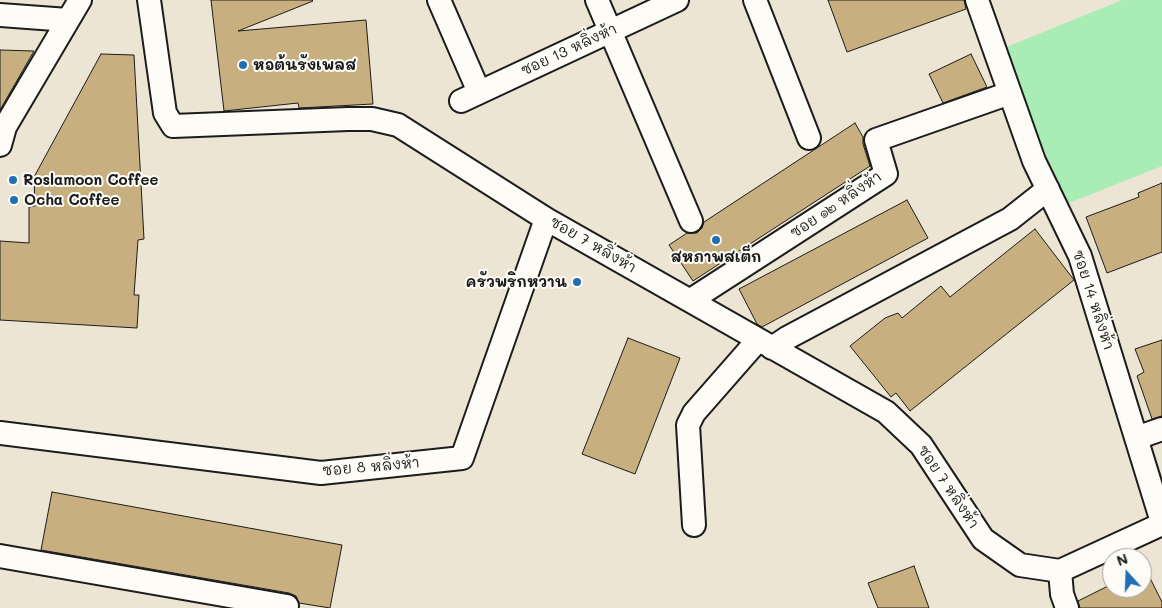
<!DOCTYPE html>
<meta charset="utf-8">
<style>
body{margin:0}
#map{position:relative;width:1162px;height:608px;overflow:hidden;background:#ede5d3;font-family:Mali,sans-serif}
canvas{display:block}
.north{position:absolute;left:1102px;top:548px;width:50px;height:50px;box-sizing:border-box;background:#fdfcf7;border:1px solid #a3a29f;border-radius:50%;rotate:340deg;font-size:14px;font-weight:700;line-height:20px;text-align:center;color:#1c1c1c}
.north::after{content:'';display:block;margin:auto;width:18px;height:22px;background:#1f6fb2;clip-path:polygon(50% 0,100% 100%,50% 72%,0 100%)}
</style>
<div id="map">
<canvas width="1162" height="608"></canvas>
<div class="north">N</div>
</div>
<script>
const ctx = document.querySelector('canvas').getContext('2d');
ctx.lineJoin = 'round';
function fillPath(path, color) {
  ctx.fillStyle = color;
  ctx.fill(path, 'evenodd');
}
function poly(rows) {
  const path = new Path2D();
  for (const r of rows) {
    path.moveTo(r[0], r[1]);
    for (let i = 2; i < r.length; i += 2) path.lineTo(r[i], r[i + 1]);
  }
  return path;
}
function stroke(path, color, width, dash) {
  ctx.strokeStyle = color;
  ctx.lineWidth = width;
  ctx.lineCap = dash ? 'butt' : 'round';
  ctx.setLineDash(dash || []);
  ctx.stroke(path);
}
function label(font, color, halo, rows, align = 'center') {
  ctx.font = font + ' Mali,"Playpen Sans Thai",sans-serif';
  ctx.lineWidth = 4;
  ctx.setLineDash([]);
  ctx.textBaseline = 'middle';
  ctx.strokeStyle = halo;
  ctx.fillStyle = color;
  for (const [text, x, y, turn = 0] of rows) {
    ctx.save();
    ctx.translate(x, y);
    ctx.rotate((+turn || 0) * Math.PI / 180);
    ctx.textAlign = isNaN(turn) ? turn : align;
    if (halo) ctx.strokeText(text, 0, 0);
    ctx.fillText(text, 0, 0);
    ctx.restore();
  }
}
fillPath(poly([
 [1122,0,1162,0,1162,166,1064,205,1004,48]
]), '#aaecb6');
const building = poly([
 [211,0,312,0,313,1,238,31,366,20,373,104,299,108,298,103,224,111,211,0],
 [828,0,964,0,966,9,847,52,828,0],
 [0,50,34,51,0,110,0,50],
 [101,54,134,55,144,239,138,240,134,295,139,295,137,328,0,320,0,241,29,243,29,207,35,206,34,177,101,54],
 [971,54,987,87,943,103,929,74,971,54],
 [855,123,863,137,863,144,870,166,693,281,669,245,687,233,697,233,702,228,704,222,855,123],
 [1162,183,1162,252,1107,273,1086,217,1139,197,1138,193,1162,183],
 [907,200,928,238,762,327,757,324,739,289,907,200],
 [1035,229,1074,280,910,411,896,393,891,397,850,346,885,318,898,313,902,318,941,286,950,297,1035,229],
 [628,338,680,358,635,474,582,454,628,338],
 [1162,340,1162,416,1152,419,1137,376,1144,372,1135,349,1162,340],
 [52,492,342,545,330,608,299,603,296,596,289,593,41,550,52,492],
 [914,566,929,608,878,608,868,583,914,566],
 [1145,568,1162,602,1162,608,1080,608,1078,601,1112,584,1112,588,1142,588,1142,569,1145,568]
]);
fillPath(building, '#c8af7f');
stroke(building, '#1c1c1c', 1);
const minor = poly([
 [149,0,165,113,173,126,348,119,372,119,398,125,546,219,886,412,921,445,983,539,1020,565,1060,571],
 [439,0,479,92],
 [597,0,691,221],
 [755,0,809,138],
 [977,0,1034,161,1080,256,1162,522],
 [0,15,68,20],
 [461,101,677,0],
 [0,145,5,127,80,0],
 [691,300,886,174,876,140,1010,93],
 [772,348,787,338,1010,219,1048,189],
 [0,433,321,473,462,458,546,219],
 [1136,438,1162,429],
 [694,525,688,425,694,413,758,340],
 [0,556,287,606],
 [1067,608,1062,594,1060,571,1162,524]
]);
stroke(minor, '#1c1c1c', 26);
stroke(minor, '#fdfcf7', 22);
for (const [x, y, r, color] of [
 [243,65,5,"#1f6fb2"],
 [13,180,5,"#1f6fb2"],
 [14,200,5,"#1f6fb2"],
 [716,240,5,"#1f6fb2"],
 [577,282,5,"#1f6fb2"]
]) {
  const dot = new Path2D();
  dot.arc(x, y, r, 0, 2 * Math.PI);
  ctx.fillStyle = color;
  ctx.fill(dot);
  stroke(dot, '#fdfcf7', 2);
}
label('15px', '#1c1c1c', '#fdfcf7', [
 ["ซอย 13 หลิ่งห้า",569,50,-25],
 ["ซอย ๑๒ หลิ่งห้า",836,205,-34],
 ["ซอย 7 หลิ่งห้า",593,245,30],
 ["ซอย 14 หลิ่งห้า",1093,300,72],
 ["ซอย 8 หลิ่งห้า",371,467,-5],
 ["ซอย 7 หลิ่งห้า",948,487,56]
]);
label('bold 15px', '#1c1c1c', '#fdfcf7', [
 ["หอต้นรังเพลส",253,65],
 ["Roslamoon Coffee",23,180],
 ["Ocha Coffee",24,200],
 ["สหภาพสเต็ก",716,257,"center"],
 ["ครัวพริกหวาน",567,282,"right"]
], 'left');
</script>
